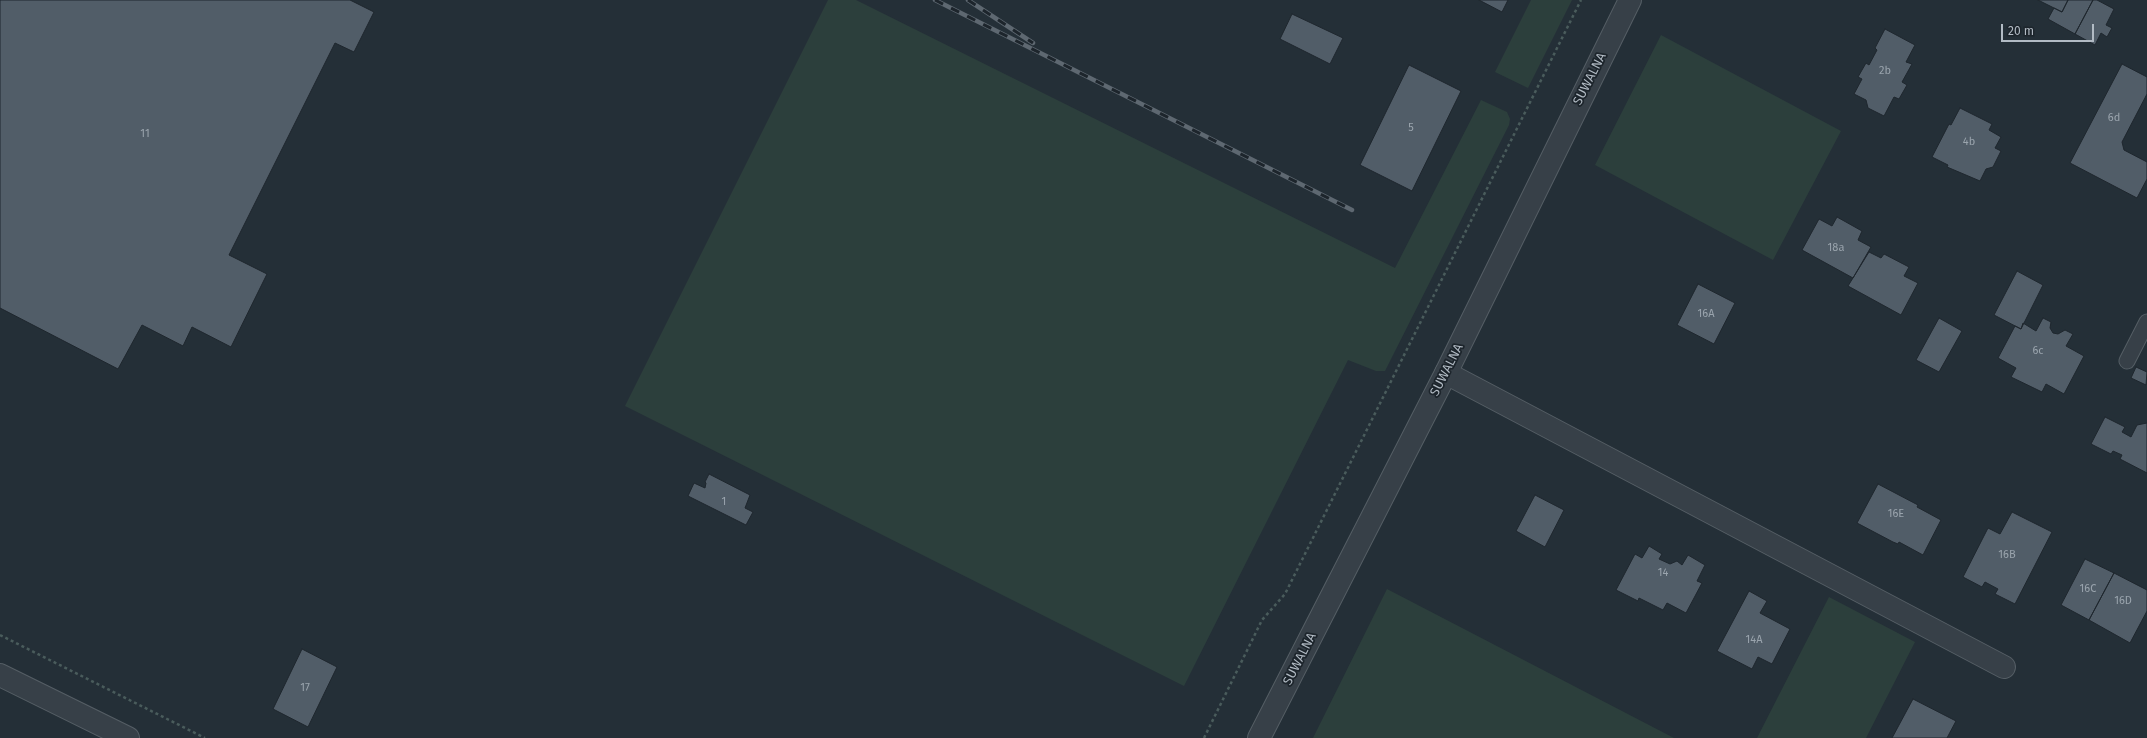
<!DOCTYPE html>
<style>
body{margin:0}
#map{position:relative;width:2147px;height:738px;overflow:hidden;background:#242f37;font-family:"Fira Sans",sans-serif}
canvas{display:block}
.scale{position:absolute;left:2001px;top:24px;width:93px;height:18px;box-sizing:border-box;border:2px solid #b2bbc4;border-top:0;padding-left:5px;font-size:12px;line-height:14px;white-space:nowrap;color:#b2bbc4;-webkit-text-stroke:3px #1d252c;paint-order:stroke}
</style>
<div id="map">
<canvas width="2147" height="738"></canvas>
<div class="scale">20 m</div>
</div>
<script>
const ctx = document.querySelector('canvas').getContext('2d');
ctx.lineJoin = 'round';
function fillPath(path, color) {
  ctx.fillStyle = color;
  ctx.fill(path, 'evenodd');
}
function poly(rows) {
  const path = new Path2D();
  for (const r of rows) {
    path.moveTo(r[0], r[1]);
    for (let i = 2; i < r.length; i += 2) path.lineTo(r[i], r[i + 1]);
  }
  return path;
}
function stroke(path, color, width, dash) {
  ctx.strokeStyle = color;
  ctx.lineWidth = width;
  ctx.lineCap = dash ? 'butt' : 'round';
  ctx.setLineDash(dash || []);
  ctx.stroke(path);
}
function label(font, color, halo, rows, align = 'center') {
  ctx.font = font + ' "Fira Sans",sans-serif';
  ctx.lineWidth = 3.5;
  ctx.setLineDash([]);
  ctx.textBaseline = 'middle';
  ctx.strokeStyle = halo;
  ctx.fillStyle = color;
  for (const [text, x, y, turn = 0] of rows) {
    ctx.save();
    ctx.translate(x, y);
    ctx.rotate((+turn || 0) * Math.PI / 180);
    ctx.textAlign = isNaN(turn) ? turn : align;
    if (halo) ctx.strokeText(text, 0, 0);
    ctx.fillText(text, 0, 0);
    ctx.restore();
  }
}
fillPath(poly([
 [828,0,856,0,1395,268,1481,100,1507,112,1510,119,1509,125,1385,371,1376,371,1348,360,1184,686,625,406],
 [1531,0,1572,0,1528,88,1495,72],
 [1661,35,1841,131,1773,260,1595,165],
 [1387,589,1674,738,1313,738],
 [1829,597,1915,642,1866,738,1757,738]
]), '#2c3f3c');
const building = poly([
 [0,0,350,0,374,12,354,52,335,43,229,255,267,274,231,347,192,327,183,346,142,325,118,369,0,308,0,0],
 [1479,0,1508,0,1502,12,1479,0],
 [2038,0,2068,0,2062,12,2038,0],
 [2068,0,2093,0,2075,34,2048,19,2054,8,2062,12,2068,0],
 [2093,0,2097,0,2114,9,2106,25,2112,28,2107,37,2101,33,2095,45,2075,34,2093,0],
 [1292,14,1343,38,1330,64,1280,39,1292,14],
 [1885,29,1915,45,1906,62,1912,64,1902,82,1907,85,1899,99,1894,97,1884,116,1868,108,1866,100,1854,94,1862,79,1858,77,1866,63,1869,65,1877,50,1875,48,1885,29],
 [2122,64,2147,77,2147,94,2122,142,2124,150,2147,162,2147,179,2137,198,2070,163,2122,64],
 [1409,65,1461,91,1412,191,1360,165,1409,65],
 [1960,108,1992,124,1989,130,2001,137,1995,148,2001,151,1993,167,1986,169,1980,181,1947,167,1948,165,1932,157,1949,124,1951,125,1960,108],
 [1837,217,1862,231,1858,240,1871,247,1853,278,1802,250,1819,219,1832,226,1837,217],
 [1869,252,1881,258,1884,254,1909,267,1904,276,1918,283,1901,315,1848,286,1869,252],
 [2017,271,2043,285,2021,329,1994,315,2017,271],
 [1698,284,1735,303,1714,344,1677,325,1698,284],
 [1939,318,1962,331,1939,372,1916,360,1939,318],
 [2043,318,2051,322,2050,328,2053,333,2058,334,2065,330,2073,334,2066,346,2084,356,2064,394,2046,384,2042,392,2011,377,2016,368,1998,358,2015,326,2021,329,2023,323,2036,331,2043,318],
 [2136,367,2147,372,2146,385,2131,378,2136,367],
 [2105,417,2125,427,2122,432,2131,437,2137,425,2147,423,2147,473,2120,459,2122,455,2113,451,2111,454,2091,444,2105,417],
 [709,474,750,495,745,508,753,512,746,525,688,496,694,483,705,488,706,483,705,482,709,474],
 [1878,484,1918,505,1917,507,1941,520,1923,555,1899,542,1898,544,1893,542,1857,523,1878,484],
 [1535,495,1564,510,1545,547,1516,531,1535,495],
 [2012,512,2052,532,2015,604,1995,594,1998,589,1985,582,1982,587,1963,577,1988,528,2000,534,2012,512],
 [1649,546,1662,554,1659,559,1670,564,1677,561,1682,565,1688,555,1705,565,1697,581,1702,583,1686,613,1667,603,1663,610,1639,598,1638,601,1616,590,1635,554,1642,558,1649,546],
 [2085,559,2114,573,2089,620,2061,605,2085,559],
 [2114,573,2147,590,2147,611,2130,643,2089,620,2114,573],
 [1749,591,1767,601,1760,613,1790,629,1772,664,1758,657,1752,669,1717,651,1749,591],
 [302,649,337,667,308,727,273,709,302,649],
 [1913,699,1956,721,1947,738,1892,738,1913,699]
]);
fillPath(building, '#515d68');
stroke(building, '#1f272e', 1);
const service = poly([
 [2127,361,2147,322]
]);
const minor = poly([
 [1446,373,2004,667]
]);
const tertiary = poly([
 [0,675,128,738],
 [1259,738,1446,373,1630,0]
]);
stroke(service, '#555e65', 17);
stroke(minor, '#555e65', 24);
stroke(tertiary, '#555e65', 24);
stroke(poly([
 [0,635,205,738],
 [1204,738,1262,620,1285,594,1581,0]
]), '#4a5c5c', 2.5, [3, 3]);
stroke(service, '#374048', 15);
stroke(minor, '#374048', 22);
stroke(tertiary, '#374048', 22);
const rail = poly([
 [935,0,1352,210],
 [968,0,1033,43]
]);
stroke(rail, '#5e6871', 4.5);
stroke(rail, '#1d252c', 3, [9]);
label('11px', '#9aa4ad', null, [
 ["2b",1885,71],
 ["6d",2114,118],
 ["5",1411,128],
 ["11",145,134],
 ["4b",1969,142],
 ["18a",1836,248],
 ["16A",1706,314],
 ["6c",2038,351],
 ["1",724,502],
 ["16E",1896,514],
 ["16B",2007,555],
 ["14",1663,573],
 ["16C",2088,589],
 ["16D",2123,601],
 ["14A",1754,640],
 ["17",305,688]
]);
label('13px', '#b2bbc4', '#1d252c', [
 ["SUWALNA",1590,79,-63],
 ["SUWALNA",1447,370,-63],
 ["SUWALNA",1300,659,-63]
]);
</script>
